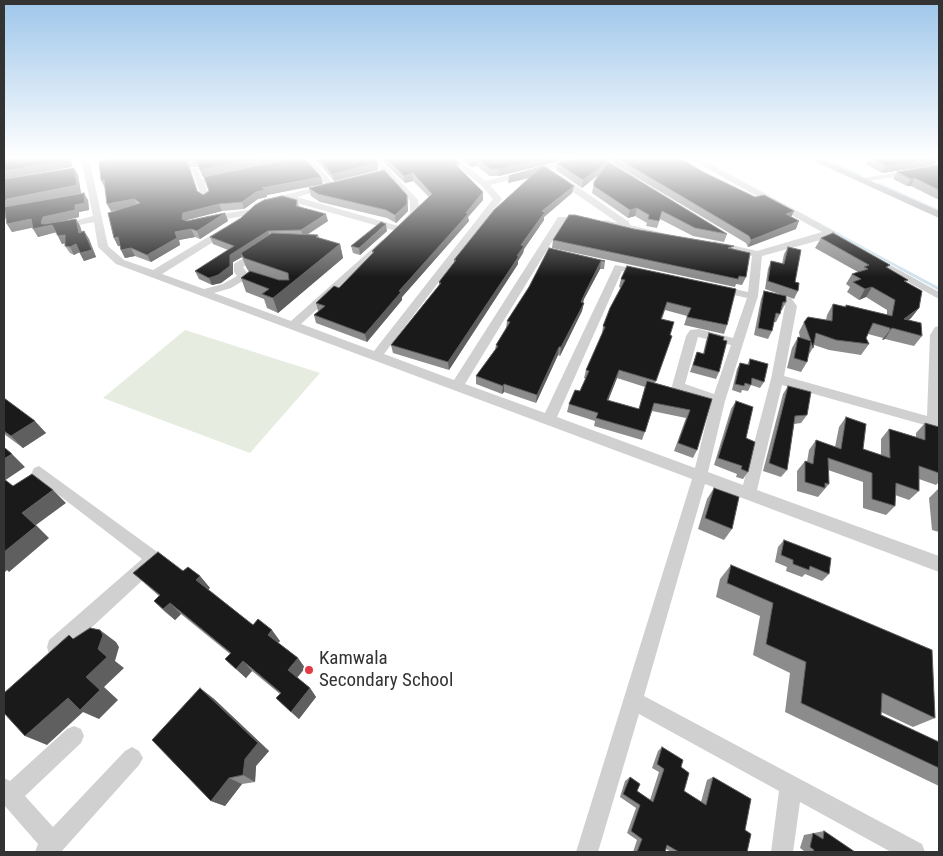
<!DOCTYPE html>
<style>
body{margin:0}
#map{position:relative;width:943px;height:856px;overflow:hidden;background:#fff;font-family:"Roboto Condensed",sans-serif}
canvas{display:block}
.frame{position:absolute;inset:0;border:5px solid #333;pointer-events:none}
</style>
<div id="map">
<canvas width="943" height="856"></canvas>
<div class="frame"></div>
</div>
<script>
const ctx = document.querySelector('canvas').getContext('2d');
ctx.lineJoin = 'round';
function fillPath(path, color) {
  ctx.fillStyle = color;
  ctx.fill(path, 'evenodd');
}
function poly(rows) {
  const path = new Path2D();
  for (const r of rows) {
    path.moveTo(r[0], r[1]);
    for (let i = 2; i < r.length; i += 2) path.lineTo(r[i], r[i + 1]);
  }
  return path;
}
function stroke(path, color, width, dash) {
  ctx.strokeStyle = color;
  ctx.lineWidth = width;
  ctx.lineCap = dash ? 'butt' : 'round';
  ctx.setLineDash(dash || []);
  ctx.stroke(path);
}
function label(font, color, halo, rows, align = 'center') {
  ctx.font = font + ' "Roboto Condensed",sans-serif';
  ctx.lineWidth = 5;
  ctx.setLineDash([]);
  ctx.textBaseline = 'middle';
  ctx.strokeStyle = halo;
  ctx.fillStyle = color;
  for (const [text, x, y, turn = 0] of rows) {
    ctx.save();
    ctx.translate(x, y);
    ctx.rotate((+turn || 0) * Math.PI / 180);
    ctx.textAlign = isNaN(turn) ? turn : align;
    if (halo) ctx.strokeText(text, 0, 0);
    ctx.fillText(text, 0, 0);
    ctx.restore();
  }
}
fillPath(poly([
 [185,330,320,373,250,453,103,398]
]), '#e6ecdf');
stroke(poly([
 [698,158,902,269],
 [821,158,862,176],
 [879,184,939,211]
]), '#cfe2ee', 2.5);
stroke(poly([
 [900,268,939,289]
]), '#cfe2ee', 3);
fillPath(poly([
 [81,158,89,158,108,246,124,260,153,270,223,228,229,228,229,232,162,274,204,289,223,284,237,276,234,272,234,264,256,250,262,250,262,254,243,267,249,276,248,278,231,288,214,293,291,321,382,240,388,240,388,244,301,324,374,351,493,199,482,186,448,158,456,158,486,181,578,158,589,158,588,160,490,185,502,199,384,354,454,380,558,217,588,217,590,219,585,222,564,222,465,384,545,413,615,265,648,271,648,275,644,276,622,271,557,417,695,468,711,403,673,389,672,386,686,336,690,330,699,329,733,338,747,298,712,290,711,288,716,285,748,292,752,256,709,244,714,241,757,251,822,232,688,158,697,158,835,232,835,236,762,256,758,296,725,401,708,472,743,485,771,379,785,306,783,302,765,297,765,293,791,298,797,306,784,376,927,416,930,335,935,327,939,326,939,429,782,385,757,490,939,556,939,572,705,484,644,696,922,844,925,852,891,852,800,802,793,852,771,852,779,791,639,714,598,852,576,852,692,479,116,264,98,247,94,222,60,229,55,226,93,216,81,158],
 [698,337,731,345,714,394,685,384,698,337],
 [303,158,311,158,335,186,297,197,402,227,402,231,396,231,286,200,267,203,267,199,326,185,303,158],
 [370,158,378,158,418,200,420,213,408,226,400,224,410,213,410,201,370,158],
 [939,166,939,170,862,182,858,180,862,178,939,166],
 [191,168,197,168,202,179,222,175,226,177,204,183,210,198,209,200,202,198,191,168],
 [556,176,562,176,629,222,630,225,671,235,666,238,603,225,603,221,606,220,618,223,556,180,556,176],
 [247,210,252,213,250,215,208,222,203,219,208,216,247,210],
 [874,256,939,292,939,299,870,261,869,259,874,256],
 [39,466,160,554,162,559,160,564,63,654,56,656,49,654,47,647,49,640,142,559,34,476,32,472,34,468,39,466],
 [74,726,81,729,84,736,81,743,25,796,53,827,125,751,132,747,139,751,143,758,139,765,61,852,35,852,38,844,4,805,4,778,10,781,67,729,74,726]
]), '#d0d0d0');
fillPath(poly([
 [807,158,819,158,939,211,939,218,807,158]
]), '#ababab');
fillPath(poly([
 [99,158,290,158,203,177,199,167,189,167,198,192,203,195,323,184,267,195,267,197,258,199,244,209,222,211,187,220,187,221,225,213,228,221,200,239,195,237,179,240,180,245,151,262,135,256,125,258,121,250,120,246,118,246,114,238,117,210,111,211,107,204,107,161,101,162],
 [314,158,373,158,378,163,378,170,334,181],
 [379,158,453,158,459,163,459,168,483,192,483,200,468,217,469,221,402,297,402,300,367,342,316,323,314,315,319,311,318,311,316,303,339,288,372,254,372,251,429,197,413,181,405,183],
 [458,158,572,158,499,176,490,176,477,166,471,167],
 [579,158,727,234,724,242,693,236,660,219,657,228,646,226,647,223,635,216,628,218,592,193,594,182,598,175,582,188,556,170,557,163],
 [604,158,680,158,703,172,755,197,794,211,791,217,796,229,748,247,746,243],
 [870,158,937,160,934,165,882,173,866,164],
 [939,165,939,200,911,186,907,186,893,179,897,172],
 [544,166,574,186,572,193,544,217,544,220,524,249,523,253,518,261,518,264,449,370,393,353,391,345,439,285,439,282,454,263,454,260,530,178,508,183],
 [74,168,78,175,81,193,20,205,88,200,89,210,79,212,79,217,55,223,76,219,80,226,82,232,84,231,89,239,96,257,84,261,79,252,74,255,70,253,65,246,65,243,62,244,56,232,38,237,33,227,12,232,7,224,4,212],
 [309,188,407,195,408,211,396,223,387,218,320,202,311,196],
 [297,200,299,206,328,221,307,235,318,235,319,238,340,244,343,258,278,313,267,308,264,299,246,292,241,278,249,272,246,267,242,257,233,262,233,274,221,283,212,285,199,279,195,271,228,250,213,244,210,237],
 [634,229,733,248,746,277,742,285,736,284,735,287,552,248,553,240],
 [387,231,360,255,353,253,351,246],
 [821,238,888,268,908,280,906,282,919,308,911,318,909,320,922,336,914,346,885,339,882,340,883,338,868,334,866,338,869,344,861,355,829,350,814,345,813,348,808,356,807,362,801,372,787,368,792,348,798,337,800,338,799,332,804,322,826,320,827,315,833,304,845,307,846,305,887,315,887,310,866,297,859,300,847,292,850,287,846,284,852,274,858,272,815,248],
 [788,247,795,282,798,291,794,299,786,296,786,302,782,310,781,310,780,314,776,322,774,322,772,331,768,339,754,335,761,299,764,291,785,296,765,289,768,269,771,261,782,264,784,254],
 [549,248,605,261,604,269,600,269,584,299,583,303,582,311,560,356,558,355,536,403,504,392,502,394,476,384,476,376,495,350,496,345,506,329,507,321,529,287],
 [627,266,727,325,724,334,684,325,687,316,665,310,662,319,670,335,672,336,655,383,712,399,697,450,693,458,674,451,686,418,652,411,642,440,594,426,595,421,567,412,569,404,580,391,586,379,584,378,586,370,602,334,603,326,621,288,619,287,621,279],
 [617,378,645,387,639,409,608,401],
 [709,333,723,340,719,372,716,379,690,372,697,352,703,354,706,341],
 [750,359,764,382,760,388,751,385,748,391,742,390,741,393,732,390,737,369,740,363,747,365],
 [788,386,807,415,801,423,794,424,787,470,781,477,763,471,783,394],
 [4,398,46,433,23,448,4,434],
 [736,401,746,438,748,472,743,479,736,477,737,474,714,465,731,409],
 [846,417,863,449,881,455,881,439,889,429,916,437,916,433,925,423,939,427,939,482,936,485,919,479,919,491,909,500,895,495,895,506,886,515,863,508,863,482,828,470,829,484,818,497,797,491,797,471,805,461,807,462,809,450,816,440,835,447,839,427],
 [714,488,732,529,724,540,698,529,707,499],
 [939,488,939,532,932,530,929,498],
 [784,540,829,574,822,581,805,574,802,577,786,571,787,567,775,562,778,547],
 [731,565,935,718,913,727,881,712,881,715,939,742,939,786,785,712,790,673,753,655,760,616,716,597,720,579],
 [183,571,200,576,210,588,208,589,253,625,280,641,278,643,298,658,305,668,297,678,310,688,316,697,299,719,276,698,280,694,252,671,246,678,225,659,230,654,181,614,175,620,165,612,154,601,159,596,133,573],
 [213,698,269,751,256,766,255,782,242,784,225,806,211,801],
 [662,747,681,767,684,791,701,802,707,780,713,777,745,830,747,852,671,852,666,849,665,852,633,852,637,840,627,833,636,808,620,797,625,781,630,777,637,791,650,800,659,772,652,768,658,751],
 [824,831,855,852,804,852,804,851,800,848,804,835]
]), '#8c8c8c');
fillPath(poly([
 [68,158,71,158,72,167,4,179,4,171],
 [99,158,125,158,101,162],
 [258,158,290,158,203,177,200,170],
 [545,158,572,158,499,176,499,169],
 [931,158,939,158,939,160,937,160,934,165,882,173,886,166],
 [477,159,477,166,471,167,471,160],
 [608,162,606,169,582,188,583,180],
 [378,163,378,170,334,181,332,174],
 [74,168,78,175,81,193,12,206,6,212,4,212,4,202,7,199],
 [540,168,539,175,508,183,509,176],
 [413,173,413,181,405,183,404,176],
 [321,177,323,184,267,195,267,197,258,199,244,209,242,202,262,188],
 [915,178,911,186,907,186,911,179],
 [101,180,104,180,105,188],
 [574,186,572,193,544,217,544,220,524,249,523,253,518,261,518,264,449,370,448,362,542,211],
 [483,192,483,200,468,217,469,221,402,297,402,300,367,342,365,334,399,291],
 [84,193,88,200,89,210,79,212,79,217,48,224,52,225,57,232,38,237,33,229,41,223,43,217,75,205],
 [407,195,408,211,396,223,395,215],
 [134,199,138,206,111,211,107,204],
 [219,204,222,211,187,220,185,227,182,219,183,213],
 [637,208,635,216,628,218,630,210],
 [794,211,790,219,786,214],
 [225,213,228,221,200,239,197,231],
 [326,214,328,221,303,237,301,230],
 [31,219,36,227,12,232,7,224],
 [76,219,80,226,84,240,79,233],
 [799,221,796,229,748,247,751,240],
 [386,224,387,231,360,255,359,248],
 [191,229,195,237,179,240,180,245,151,262,147,255,175,232],
 [84,231,89,239,96,257,84,261,80,253],
 [268,231,270,238,241,253,242,257,233,262,233,274,221,283,212,285,209,278,230,255],
 [65,235,69,242,62,244,58,236],
 [118,237,122,245,118,246,114,238],
 [76,244,80,252,74,255,70,247],
 [340,244,343,258,278,313,273,298],
 [131,248,135,256,125,258,121,250],
 [601,261,600,269,584,299,580,311,581,302,586,291],
 [872,287,866,297,859,300,865,289],
 [584,303,582,311,560,356,561,347],
 [919,308,911,318,897,329,904,319],
 [892,328,885,339,882,340,890,330],
 [559,347,558,355,536,403,537,395],
 [619,370,617,378,605,408,607,400],
 [504,384,504,392,502,394,503,386],
 [35,421,46,433,23,448,11,436],
 [12,454,25,467,4,481,4,459],
 [53,490,66,503,36,525,49,538,9,572,7,570,4,573,4,552,22,513],
 [200,576,210,588,206,591,196,580],
 [170,603,181,614,175,620,163,609],
 [100,630,116,642,119,647,115,661,124,668,104,687,118,700,99,719,83,712,47,745,25,736,86,677,98,649],
 [272,630,280,641,276,645,268,635],
 [298,658,305,668,295,680,288,670],
 [243,661,252,671,246,678,236,669],
 [200,688,213,698,269,751,256,766,255,782,243,775],
 [310,688,316,697,299,719,291,712],
 [229,778,242,784,225,806,211,801]
]), '#5f5f5f');
const building = poly([
 [4,158,68,158,68,160,4,171,4,158],
 [119,158,258,158,200,170,196,160,187,160,197,191,203,195,209,191,204,177,293,158,304,158,321,177,262,188,265,190,256,192,242,202,219,204,183,213,182,219,187,221,225,213,197,231,191,229,175,232,177,238,147,255,131,248,121,250,118,237,114,238,108,213,140,203,134,199,107,204,104,180,101,180,99,162,119,158],
 [318,158,373,158,378,163,332,174,318,158],
 [386,158,453,158,459,163,455,164,483,192,466,213,468,214,399,291,401,292,365,334,314,315,325,306,316,303,334,286,339,288,374,252,372,251,432,194,413,173,404,176,386,158],
 [468,158,545,158,499,169,491,169,477,159,471,160,468,158],
 [579,158,602,158,727,234,695,228,662,211,659,221,648,219,649,215,637,208,630,210,594,186,594,182,608,162,583,180,557,163,579,158],
 [617,158,680,158,703,172,755,197,764,195,794,211,786,214,799,221,751,240,749,236,617,158],
 [870,158,939,158,886,166,870,158],
 [939,165,939,190,915,178,911,179,897,172,939,165],
 [544,166,574,186,542,211,545,212,521,245,524,246,517,256,519,256,448,362,391,345,441,283,439,282,456,260,454,260,494,210,540,168,509,176,544,166],
 [74,168,77,185,7,199,4,202,4,179,74,168],
 [384,170,407,195,407,204,395,215,386,210,318,194,309,188,384,170],
 [84,193,85,203,75,205,75,210,43,217,41,223,44,224,76,219,79,233,84,231,92,250,80,253,76,244,70,247,65,246,65,235,58,236,52,225,33,229,31,219,7,224,4,207,84,193],
 [282,196,297,200,296,206,326,214,301,230,268,231,230,255,230,266,218,275,209,278,195,271,234,246,210,237,241,218,255,205,264,200,282,196],
 [569,215,575,215,634,229,734,246,728,248,750,253,746,277,739,276,738,279,553,240,569,215],
 [381,222,386,224,359,248,351,246,381,222],
 [272,233,318,235,316,237,340,244,273,298,262,294,269,289,241,278,250,271,279,280,289,280,288,273,244,258,241,253,272,233],
 [833,233,890,265,886,267,908,280,904,281,922,291,919,308,904,319,921,323,922,336,892,328,890,330,890,328,873,323,866,338,869,344,836,340,816,333,813,348,811,342,807,362,794,358,798,337,811,341,804,322,808,317,832,321,833,304,846,307,846,305,892,316,895,300,872,287,865,289,853,282,861,279,852,274,868,269,864,267,869,265,821,238,833,233],
 [788,247,801,250,795,282,799,283,798,291,768,281,771,261,784,264,788,247],
 [549,248,605,261,601,261,586,291,581,302,584,303,561,347,559,347,537,395,504,384,503,386,476,376,498,346,496,345,510,322,507,321,529,287,549,248],
 [627,266,736,289,727,325,687,317,691,308,667,302,661,319,674,322,670,335,672,336,656,381,619,370,607,400,639,409,647,381,712,399,697,450,678,443,690,410,654,403,645,432,596,418,598,413,569,404,575,390,580,391,589,371,586,370,605,327,603,326,610,308,625,280,621,279,627,266],
 [764,291,786,296,786,302,783,302,780,314,776,313,772,331,758,328,764,291],
 [709,333,724,337,723,340,727,341,719,372,693,365,697,352,704,354,709,333],
 [750,359,768,364,764,382,752,378,751,385,745,383,744,386,735,384,740,363,749,365,750,359],
 [788,386,811,392,807,415,795,416,787,470,769,463,788,386],
 [4,398,35,421,11,436,4,431,4,398],
 [736,401,753,407,746,438,755,442,748,472,741,469,742,466,718,458,736,401],
 [846,417,866,424,863,449,890,458,889,429,925,440,925,423,939,427,939,473,919,466,919,491,896,483,895,506,872,499,872,473,828,458,829,484,825,483,825,488,805,482,805,461,813,464,816,440,841,449,846,417],
 [4,448,5,448,12,454,4,459,4,448],
 [32,474,53,490,22,513,36,526,4,552,4,479,13,486,32,474],
 [714,488,739,497,732,529,705,518,714,488],
 [784,540,831,558,829,574,810,566,809,570,793,564,793,560,781,555,784,540],
 [158,552,183,571,188,567,200,576,196,580,253,625,258,619,272,630,268,635,298,658,288,670,310,688,291,712,276,698,281,693,243,661,236,669,225,659,231,653,170,603,163,609,154,601,160,595,133,573,158,552],
 [731,565,932,650,935,718,882,693,881,715,939,742,939,768,801,703,806,662,766,644,773,603,727,583,731,565],
 [90,628,100,630,103,635,98,649,107,657,86,677,100,690,80,710,68,698,25,736,4,713,4,693,69,635,73,639,90,628],
 [200,688,258,743,245,759,243,775,229,778,211,801,152,740,200,688],
 [662,747,683,760,681,767,689,773,684,791,706,805,713,777,751,799,745,830,751,834,747,852,679,852,667,845,665,852,637,852,642,839,631,831,640,805,623,794,630,777,640,784,637,791,653,802,664,769,657,764,662,747],
 [824,831,855,852,813,852,814,850,810,847,813,833,823,839,824,831]
]);
fillPath(building, '#1a1a1a');
stroke(building, '#5f5f5f', 1);
const sky = ctx.createLinearGradient(0, 0, 0, 277);
sky.addColorStop(0, '#9ec6ea');
sky.addColorStop(0.57, '#fff');
sky.addColorStop(1, '#ffffff00');
ctx.fillStyle = sky;
ctx.fillRect(0, 0, 943, 277);
for (const [x, y, r, color] of [
 [309,670,5,"#e63946"]
]) {
  const dot = new Path2D();
  dot.arc(x, y, r, 0, 2 * Math.PI);
  ctx.fillStyle = color;
  ctx.fill(dot);
  stroke(dot, '#fff', 2);
}
label('19px', '#333', '#fff', [
 ["Kamwala",319,659],
 ["Secondary School",319,681]
], 'left');
</script>
